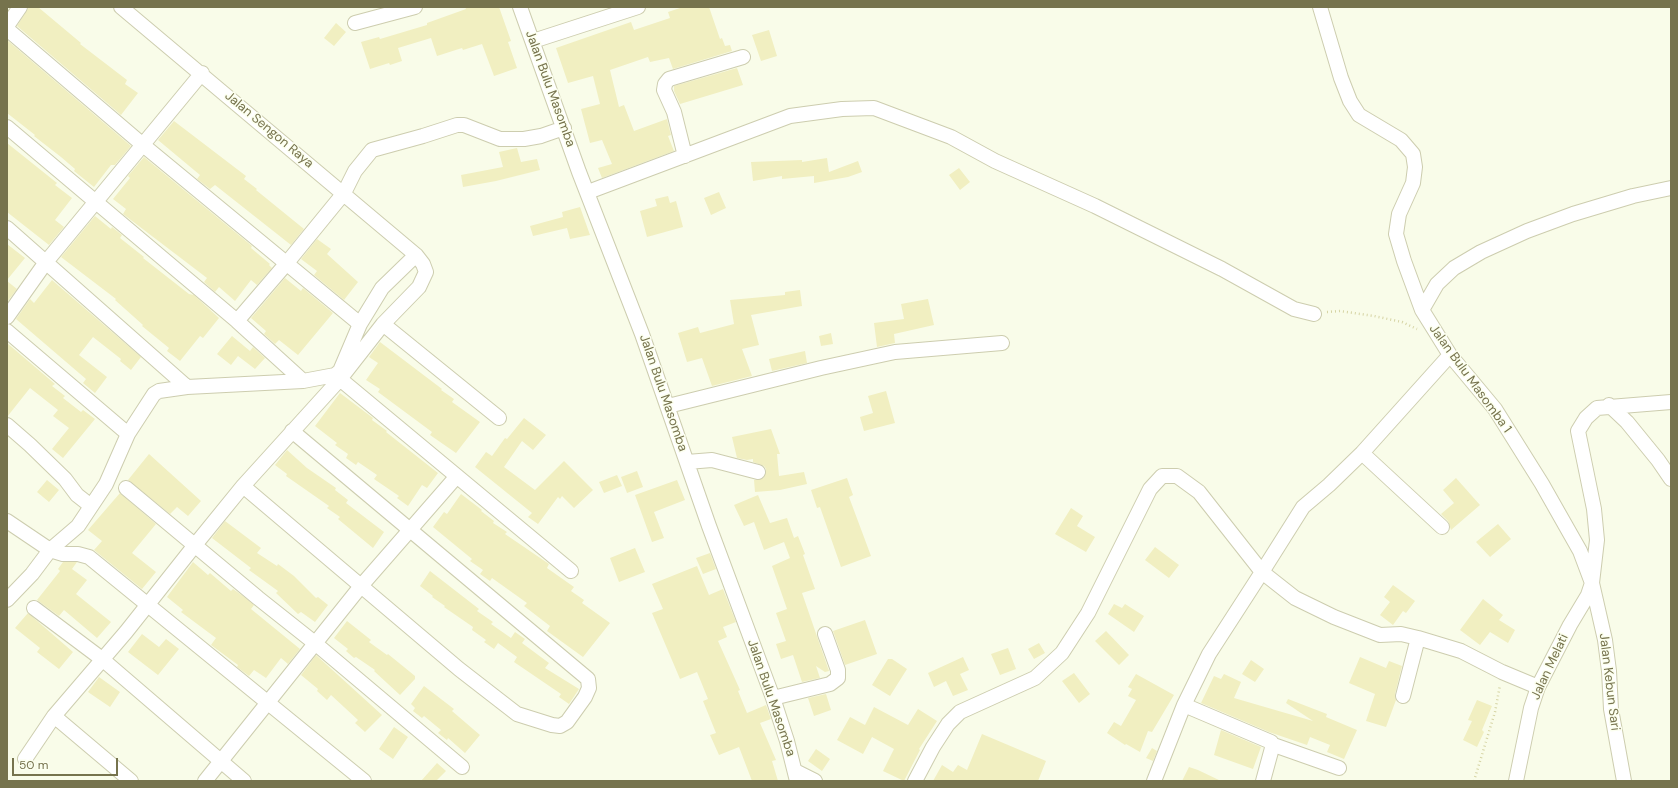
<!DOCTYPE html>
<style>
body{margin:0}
#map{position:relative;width:1678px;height:788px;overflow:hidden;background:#f9fce9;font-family:"DM Sans",sans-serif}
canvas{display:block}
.frame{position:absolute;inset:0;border:8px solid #76734d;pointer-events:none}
.scale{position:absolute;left:12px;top:758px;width:106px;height:18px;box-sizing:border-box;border:2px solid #76734d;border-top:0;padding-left:5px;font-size:12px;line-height:14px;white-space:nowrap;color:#76734d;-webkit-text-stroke:3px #fcffef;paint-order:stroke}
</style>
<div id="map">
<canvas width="1678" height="788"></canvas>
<div class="frame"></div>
<div class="scale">50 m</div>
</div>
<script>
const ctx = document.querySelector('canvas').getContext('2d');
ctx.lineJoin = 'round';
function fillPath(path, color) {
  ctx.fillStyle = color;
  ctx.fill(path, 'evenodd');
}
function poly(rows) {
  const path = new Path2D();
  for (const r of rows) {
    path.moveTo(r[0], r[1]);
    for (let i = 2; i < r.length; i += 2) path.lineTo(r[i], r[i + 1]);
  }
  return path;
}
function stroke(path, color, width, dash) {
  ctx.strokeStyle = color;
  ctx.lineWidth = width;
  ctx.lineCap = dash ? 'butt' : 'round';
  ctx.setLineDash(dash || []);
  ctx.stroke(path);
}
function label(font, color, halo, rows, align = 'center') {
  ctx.font = font + ' "DM Sans",sans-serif';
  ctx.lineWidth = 3;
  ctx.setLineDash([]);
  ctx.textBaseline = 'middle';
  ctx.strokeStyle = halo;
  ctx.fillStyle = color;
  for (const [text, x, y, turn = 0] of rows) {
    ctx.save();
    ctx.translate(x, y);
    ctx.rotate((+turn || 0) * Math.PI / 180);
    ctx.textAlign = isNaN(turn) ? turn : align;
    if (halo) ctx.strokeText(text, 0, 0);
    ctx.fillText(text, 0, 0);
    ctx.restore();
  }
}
fillPath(poly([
 [29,7,38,7,81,43,80,44,127,80,125,84,138,93,121,115,17,26],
 [465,7,499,7,511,41,508,42,517,68,494,76,482,44,463,50,462,48,437,56,431,38,398,48,402,61,390,65,389,63,370,69,361,42,379,37,380,39,427,25,427,23,466,9],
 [683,7,709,7,720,39,722,38,725,46,730,45,732,51,673,69,669,58,650,62,648,57,610,70,619,107,624,105,634,131,667,119,671,135,668,136,674,151,602,178,598,168,612,164,602,140,590,143,581,109,600,104,593,76,568,83,556,48,631,22,634,30,670,18,668,12],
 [336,23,346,32,334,46,324,38],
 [769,30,777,56,761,61,752,35],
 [7,40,131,146,115,165,111,165,94,187,74,171,75,169,61,157,34,136,35,135,7,113],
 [737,68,743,85,680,104,674,91,674,86],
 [174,121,246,176,244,179,257,189,256,190,304,229,291,245,215,185,210,189,197,179,200,175,158,140],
 [7,143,57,183,55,185,72,198,55,220,64,227,49,245,7,212],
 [517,148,521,162,537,159,540,170,496,181,463,187,461,175,503,167,499,152],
 [144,157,252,246,251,248,270,264,269,265,272,268,257,285,251,280,235,301,219,287,215,292,204,282,207,278,123,214,126,209,113,199,130,178,128,176],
 [827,158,829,172,858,161,862,172,848,177,814,183,814,176,782,179,782,176,753,181,751,162,802,160,802,162],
 [959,168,970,182,960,190,949,175],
 [719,192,726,208,711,215,704,198],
 [668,196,670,203,676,201,683,227,647,237,640,211,657,206,655,199],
 [580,207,590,235,570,239,567,228,533,236,530,226,563,217,562,212],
 [95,216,111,229,112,227,122,235,120,238,144,257,143,258,189,294,194,295,219,318,203,338,200,336,180,361,167,351,169,348,142,326,143,325,115,300,116,299,61,257],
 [317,239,331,249,327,254,358,282,344,300,314,275,317,271,301,259],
 [7,244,25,258,7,280],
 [285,278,301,291,303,288,333,313,298,355,279,340,275,344,264,334,266,331,251,318],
 [52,280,141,357,131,370,120,361,121,359,93,337,79,355,107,377,95,393,83,383,86,379,16,319,30,299,34,303],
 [7,281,17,289,7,302],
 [800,290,802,306,751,315,759,345,742,349,752,376,712,386,702,358,687,362,678,333,698,327,700,333,734,324,730,300,785,295,785,292],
 [928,299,934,325,894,334,895,343,877,347,874,323,904,319,901,304],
 [831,333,833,344,821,346,819,336],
 [232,336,250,351,253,347,265,358,255,369,238,356,231,365,217,354],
 [380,342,442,389,441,390,454,399,452,402,480,422,456,453,430,435,432,432,378,392,380,389,366,380,378,363,369,357],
 [7,343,55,384,52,386,65,396,63,398,81,412,83,410,95,419,63,458,52,449,69,428,53,416,58,410,30,388,7,417],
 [805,351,807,363,772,371,769,359],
 [886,391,895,423,864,431,860,417,873,413,868,396],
 [340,393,373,418,372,420,387,431,386,432,438,473,427,488,422,485,408,506,397,498,399,496,374,479,377,475,358,462,356,465,346,458,348,454,335,445,337,443,315,426],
 [524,418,546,435,533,450,522,441,504,467,535,490,564,461,593,490,574,508,562,496,560,499,558,497,538,524,528,517,532,513,475,467,486,452,492,456,505,438,507,439],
 [771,429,780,454,777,454,779,476,804,472,807,484,780,490,755,492,754,480,764,478,766,469,764,466,753,462,753,459,747,460,737,458,732,437],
 [287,450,307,468,336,488,335,490,348,500,346,503,384,532,373,548,338,519,340,517,327,508,329,506,286,476,287,474,275,465],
 [149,454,201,501,188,516,177,507,170,514,128,480],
 [637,471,643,487,627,493,621,477],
 [617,475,622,486,604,493,599,482],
 [847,478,853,495,849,497,871,556,841,567,820,507,817,508,811,490],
 [1456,478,1480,505,1451,530,1448,521,1441,514,1454,503,1443,490],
 [47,480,59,490,49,502,37,492],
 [677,480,685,500,654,512,664,538,652,542,635,495],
 [120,493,156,524,132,553,156,572,142,589,94,550,102,541,88,530],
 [461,494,482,510,481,511,494,521,493,523,507,532,505,534,549,564,547,568,574,587,571,591,584,600,582,603,610,623,583,657,547,631,550,626,524,606,527,603,492,578,490,581,480,574,483,570,470,561,472,559,433,527,444,512,447,514],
 [758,495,770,523,787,518,794,538,798,536,805,554,803,555,815,589,802,593,829,671,825,672,816,666,820,678,802,682,793,655,781,659,776,644,786,641,776,613,787,609,772,566,790,558,784,542,764,550,754,522,744,526,734,505],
 [1071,508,1083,516,1077,526,1095,537,1086,552,1055,534],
 [225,521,261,548,257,553,277,566,278,564,294,576,316,598,318,597,328,605,315,622,301,612,298,614,276,593,278,591,249,570,251,568,212,538],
 [1498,524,1511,539,1490,557,1476,542],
 [1155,547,1179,565,1169,578,1145,560],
 [635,548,645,572,619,582,610,558],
 [710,553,716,569,703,574,696,558],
 [63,562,77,562,72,569,87,580,76,594,111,622,97,638,64,610,59,616,37,600,60,571,58,569],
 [193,562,208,575,210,573,231,591,233,589,243,596,254,605,251,609,300,649,288,664,281,658,266,678,254,670,249,676,237,667,238,665,211,645,216,638,181,612,183,610,167,597],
 [697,566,709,595,723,589,736,622,723,627,727,637,718,641,740,690,738,691,747,713,766,705,771,719,760,723,776,760,772,761,778,781,752,781,739,747,719,755,710,735,716,733,703,701,708,699,697,672,680,679,652,613,663,609,652,584],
 [430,571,479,609,477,611,493,622,491,624,511,638,515,632,525,639,522,643,549,663,545,668,579,689,569,704,559,697,561,694,514,662,517,657,498,643,494,649,484,642,486,640,472,630,473,627,444,607,445,606,432,597,433,596,420,586],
 [1393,585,1415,601,1406,613,1403,611,1393,625,1380,615,1390,602,1384,597],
 [1483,599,1503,615,1499,620,1515,630,1508,643,1490,632,1480,645,1460,630],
 [1114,604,1122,608,1125,604,1144,616,1134,632,1108,614],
 [28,613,73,652,59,669,37,652,40,648,15,628],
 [865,620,877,654,845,665,833,631],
 [347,621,371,640,369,642,387,655,388,654,415,676,415,679,400,695,374,671,375,670,356,657,354,658,346,651,348,649,334,638],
 [1106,631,1129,655,1119,665,1095,641],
 [142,634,159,647,166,639,179,649,158,675,128,652],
 [1039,643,1045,653,1034,659,1028,649],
 [1008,648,1016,669,1000,675,991,654],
 [316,655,382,715,365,732,355,723,358,720,331,695,327,700,317,691,318,689,301,675],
 [963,657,969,670,960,674,968,690,953,696,946,681,934,687,928,673],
 [1360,657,1386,668,1389,661,1402,666,1395,694,1396,700,1386,727,1366,721,1375,694,1349,683],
 [888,659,892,659,907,669,890,696,872,685],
 [1251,660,1264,669,1255,682,1242,674],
 [1074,673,1090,694,1079,703,1062,681],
 [1136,674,1174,695,1152,732,1148,731,1140,752,1126,744,1125,745,1107,733,1114,722,1121,726,1136,700,1128,696,1132,689,1128,687],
 [1224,674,1241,682,1234,698,1313,721,1286,703,1288,699,1327,714,1326,717,1357,730,1344,759,1327,752,1330,745,1310,737,1307,745,1269,732,1201,703,1214,676,1221,679],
 [99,677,120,692,110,707,88,692],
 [424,686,454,709,452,711,480,735,465,753,448,738,447,740,438,733,441,730,424,716,422,718,413,711,415,708,411,704],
 [826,694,831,710,814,716,808,698],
 [1477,700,1492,706,1482,730,1484,732,1477,747,1463,740,1472,721,1468,720],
 [874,707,908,725,918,709,937,721,919,749,920,750,904,781,883,771,894,749,872,737,863,754,837,740,850,717,865,725],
 [394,727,408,737,393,759,379,749],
 [1221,730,1261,747,1253,769,1214,755],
 [982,734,1046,761,1038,781,933,781,942,765,953,772,958,765,967,770],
 [1152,748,1157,751,1153,761,1146,758],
 [816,749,830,759,822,771,808,761],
 [437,763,446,771,436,781,421,781],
 [1189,767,1198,770,1221,781,1182,781]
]), '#f1efc1');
const minor = poly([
 [520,7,579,172,642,334,709,526,773,698,787,741,797,781],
 [1320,7,1341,78,1350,101,1359,115,1401,140,1413,154,1415,167,1413,183,1399,214,1396,234,1404,261,1422,310,1450,355,1495,409,1542,484,1580,551,1592,583,1605,640,1609,671,1611,709,1624,781],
 [355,23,415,7],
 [7,26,20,7],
 [7,29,143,145,360,324],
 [533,41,638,7],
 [7,127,237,321,303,381],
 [685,156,674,112,664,90,665,84,669,79,743,57],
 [588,192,790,116,842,109,874,108,951,137,995,161,1095,206,1222,269,1294,309,1314,314],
 [7,228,187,387],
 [1422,310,1437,284,1454,268,1481,252,1527,231,1573,214,1633,196,1671,188],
 [7,317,46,262,202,73],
 [237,321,286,264,344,193,355,171,372,150,423,136,457,125,464,125,500,139,524,139,541,136,564,128],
 [383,324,499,418],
 [7,331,128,434],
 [340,379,571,571],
 [1609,405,1627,422,1658,460,1671,479],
 [668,406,821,368,895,352,1002,343],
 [7,425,30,445,65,479,77,495,91,506],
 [1362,453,1442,527],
 [687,462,712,460,758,472],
 [243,486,459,669,517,714,552,725,560,726,567,722,585,697,589,688,588,679,292,431],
 [126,488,258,598,316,644,462,767],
 [7,521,50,550,63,554,78,554,89,557,364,781],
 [7,600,32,574,50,550,78,526,106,484,128,434,154,394,159,391,187,387,303,381,335,375,340,371,360,324,382,288,416,255],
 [34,608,102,659,244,781],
 [1403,696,1418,638],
 [773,698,830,684,838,678,838,670,825,634],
 [1184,705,1271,742,1272,748,1263,781],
 [54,716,131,781],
 [1271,744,1339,768],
 [25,759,54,716,126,632,195,545,243,486,340,379,383,324,419,287,426,272,423,264,416,255,121,7],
 [795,771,815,781],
 [205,781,361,586,457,476],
 [915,781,933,747,948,724,960,712,1035,678,1062,653,1088,613,1150,489,1162,476,1177,476,1199,492,1262,572,1303,507,1329,485,1362,453,1450,355],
 [1154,781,1184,705,1209,654,1262,572,1295,598,1334,617,1380,635,1401,634,1418,638,1461,651,1502,672,1538,687],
 [1516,781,1531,708,1538,687,1570,625,1588,595,1592,583,1597,540,1594,509,1578,431,1586,418,1597,408,1671,402]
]);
stroke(minor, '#cdcdaf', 16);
stroke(poly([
 [1327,312,1340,311,1374,316,1402,322,1417,329],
 [1474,781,1495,712,1500,685]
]), '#d6d4a4', 2.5, [1, 3]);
stroke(minor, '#fff', 14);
label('13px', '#76734d', '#fcffef', [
 ["Jalan Bulu Masomba",550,89,70],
 ["Jalan Sengon Raya",269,130,40],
 ["Jalan Bulu Masomba 1",1470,379,54],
 ["Jalan Bulu Masomba",663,393,71],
 ["Jalan Melati",1550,667,-65],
 ["Jalan Kebun Sari",1609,682,83],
 ["Jalan Bulu Masomba",771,698,71]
]);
</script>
